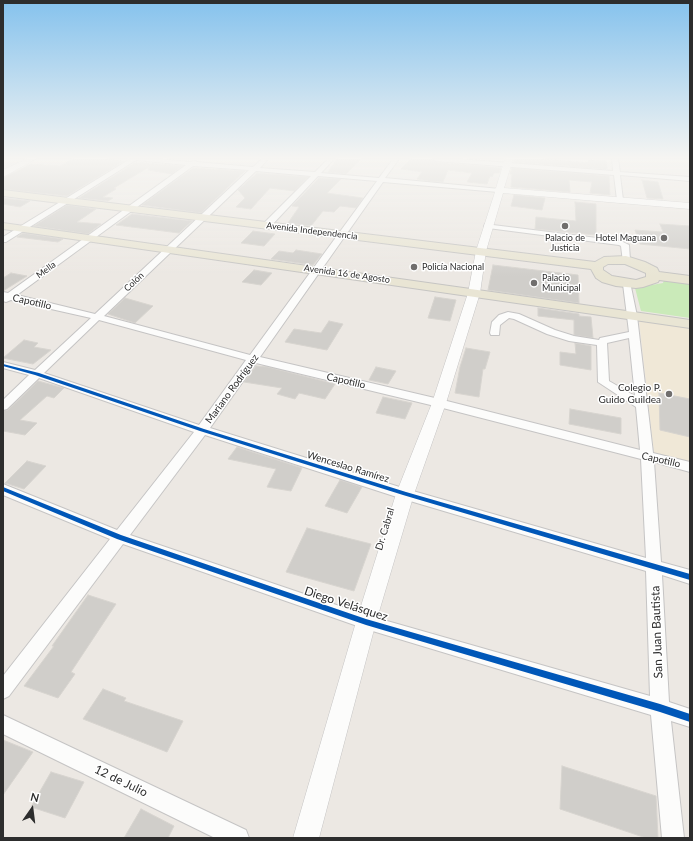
<!DOCTYPE html>
<meta charset="utf-8">
<style>
body{margin:0}
#map{position:relative;width:693px;height:841px;overflow:hidden;background:#ece8e3;font-family:Lato,sans-serif}
canvas{display:block}
.frame{position:absolute;inset:0;border:4px solid #2d2d2d;pointer-events:none}
.north{position:absolute;left:12px;top:789px;width:40px;height:40px;-webkit-text-stroke:3px #fff;paint-order:stroke;rotate:14deg;font-size:11px;font-weight:700;line-height:16px;text-align:center;color:#2d2d2d}
.north::after{content:'';display:block;margin:auto;width:14px;height:18px;background:#2d2d2d;clip-path:polygon(50% 0,100% 100%,50% 72%,0 100%)}
</style>
<div id="map">
<canvas width="693" height="841"></canvas>
<div class="frame"></div>
<div class="north">N</div>
</div>
<script>
const ctx = document.querySelector('canvas').getContext('2d');
ctx.lineJoin = 'round';
function fillPath(path, color) {
  ctx.fillStyle = color;
  ctx.fill(path, 'evenodd');
}
function poly(rows) {
  const path = new Path2D();
  for (const r of rows) {
    path.moveTo(r[0], r[1]);
    for (let i = 2; i < r.length; i += 2) path.lineTo(r[i], r[i + 1]);
  }
  return path;
}
function stroke(path, color, width, dash) {
  ctx.strokeStyle = color;
  ctx.lineWidth = width;
  ctx.lineCap = dash ? 'butt' : 'round';
  ctx.setLineDash(dash || []);
  ctx.stroke(path);
}
function label(font, color, halo, rows, align = 'center') {
  ctx.font = font + ' Lato,sans-serif';
  ctx.lineWidth = 3;
  ctx.setLineDash([]);
  ctx.textBaseline = 'middle';
  ctx.strokeStyle = halo;
  ctx.fillStyle = color;
  for (const [text, x, y, turn = 0] of rows) {
    ctx.save();
    ctx.translate(x, y);
    ctx.rotate((+turn || 0) * Math.PI / 180);
    ctx.textAlign = isNaN(turn) ? turn : align;
    if (halo) ctx.strokeText(text, 0, 0);
    ctx.fillText(text, 0, 0);
    ctx.restore();
  }
}
fillPath(poly([
 [639,320,690,327,690,469,655,462]
]), '#f0e8d7');
fillPath(poly([
 [664,280,690,281,690,318,641,311,635,288,663,283]
]), '#caeab9');
const building = poly([
 [73,159,105,159,124,161,67,196,3,189,3,178,31,164,60,166,73,159],
 [337,159,361,159,346,174,328,172,337,159],
 [411,159,432,159,436,162,501,168,499,173,494,173,492,177,490,176,487,184,467,182,472,173,448,170,443,182,428,181,417,179,422,172,401,169,411,159],
 [514,159,541,159,589,163,588,160,606,161,607,169,514,162,514,159],
 [136,162,182,166,172,174,148,170,149,167,114,188,116,189,103,197,113,198,108,201,79,198,136,162],
 [193,168,245,171,201,213,142,205,193,168],
 [512,168,609,176,610,195,590,193,592,182,569,180,570,192,511,187,512,174,510,174,512,168],
 [257,173,308,177,294,191,270,188,251,209,236,207,245,198,238,190,257,173],
 [319,178,341,179,327,193,363,198,356,208,340,206,334,212,323,211,311,226,288,223,299,207,292,206,319,178],
 [642,180,658,182,663,199,647,198,642,180],
 [514,195,545,198,542,210,511,206,514,195],
 [3,198,30,201,20,207,3,204,3,198],
 [575,202,596,204,596,235,535,229,536,217,576,221,575,202],
 [67,205,96,209,77,222,101,224,88,234,34,226,67,205],
 [132,214,192,221,179,233,116,225,132,214],
 [660,224,690,226,690,249,640,244,635,230,663,232,660,224],
 [253,231,275,234,264,246,241,243,253,231],
 [23,233,63,239,58,242,17,237,23,233],
 [296,250,322,254,313,265,271,259,279,251,293,253,296,250],
 [493,265,578,275,579,303,488,290,493,265],
 [254,270,272,273,261,285,242,282,254,270],
 [11,273,27,276,3,291,3,278,11,273],
 [435,297,456,300,450,321,428,318,435,297],
 [125,298,153,306,135,323,108,314,125,298],
 [538,308,579,314,579,316,591,317,593,338,574,335,574,320,538,316,538,308],
 [329,321,343,324,327,350,285,342,294,329,321,333,329,321],
 [24,340,38,343,34,347,51,350,33,364,3,358,24,340],
 [575,343,591,346,591,370,560,365,560,352,576,354,575,343],
 [466,348,490,352,485,369,483,369,479,397,455,393,460,367,466,348],
 [256,366,268,367,335,384,325,399,299,393,295,399,277,394,282,388,244,382,256,366],
 [376,367,396,371,388,384,369,380,376,367],
 [38,381,64,388,54,398,47,396,20,420,37,423,25,435,3,431,3,411,8,410,38,381],
 [659,393,690,399,690,437,660,430,659,393],
 [383,397,412,403,405,419,376,413,383,397],
 [570,409,621,418,621,434,569,424,570,409],
 [237,447,302,468,291,491,267,487,276,469,228,459,237,447],
 [27,461,46,466,24,489,5,483,27,461],
 [340,480,362,487,347,513,325,506,340,480],
 [307,528,371,544,354,591,286,572,307,528],
 [88,595,116,604,71,672,75,674,58,698,24,686,54,646,52,646,88,595],
 [103,689,126,698,124,701,183,721,167,752,83,719,103,689],
 [3,740,33,752,3,795,3,740],
 [562,766,656,796,658,838,646,838,560,809,562,766],
 [51,772,84,782,65,818,31,807,51,772],
 [141,809,174,826,168,838,124,838,141,809]
]);
fillPath(building, '#d0ceca');
stroke(building, '#d7d4cf', 1);
const minor = poly([
 [130,159,159,159,191,162,194,160,197,162,253,167,262,159,268,159,260,168,315,172,328,159,334,159,321,173,379,178,393,159,399,159,385,178,500,189,500,191,498,192,383,182,260,357,439,399,640,450,636,407,598,382,597,345,569,341,547,334,514,319,509,318,500,325,499,335,491,335,490,333,492,322,499,315,508,312,519,314,555,330,574,336,599,340,600,338,629,332,623,284,627,281,630,282,637,316,653,453,690,462,690,472,654,462,661,562,690,570,690,584,662,575,669,702,690,709,690,727,671,721,684,838,662,838,651,715,366,629,123,544,9,696,3,699,3,676,110,539,3,495,3,484,117,530,194,432,39,378,7,409,3,410,3,400,29,375,3,368,3,362,35,370,91,318,11,300,6,302,3,301,3,292,8,293,186,165,136,160,6,242,3,242,3,237,130,159],
 [193,166,249,170,95,314,17,295,193,166],
 [256,171,311,176,264,223,263,225,267,227,270,227,318,176,377,181,250,355,104,316,256,171],
 [99,320,246,360,199,425,44,373,99,320],
 [629,338,635,396,609,381,607,343,629,338],
 [256,363,439,407,641,459,646,558,406,489,210,428,256,363],
 [205,435,400,498,646,571,650,696,366,615,130,535,205,435],
 [433,159,458,159,613,171,612,159,618,159,620,172,690,177,690,181,620,175,623,200,620,202,617,200,614,175,436,161,433,159],
 [485,224,621,241,629,245,630,260,629,262,623,262,621,246,619,245,488,228,484,226,485,224],
 [3,715,246,830,249,838,215,838,3,734,3,715]
]);
const tertiary = poly([
 [505,159,513,159,504,188,690,203,690,209,503,193,486,251,480,293,446,403,414,494,376,622,319,838,293,838,356,622,396,494,432,403,468,293,476,251,495,192,494,190,496,188,505,159]
]);
const secondary = poly([
 [26,159,36,159,3,177,3,170,26,159]
]);
const primary = poly([
 [3,190,595,262,604,257,626,256,645,262,657,268,659,272,690,276,690,284,659,280,658,282,643,287,636,288,616,286,602,282,596,278,591,269,3,196,3,190],
 [608,264,625,264,646,273,646,277,636,280,612,276,603,270,603,267,608,264],
 [3,223,690,320,690,328,3,229,3,223]
]);
stroke(minor, '#c5c4c4', 2);
stroke(tertiary, '#c5c4c4', 1);
stroke(secondary, '#c5c4c4', 1);
stroke(primary, '#c6c5c3', 2);
fillPath(minor, '#fcfcfb');
fillPath(tertiary, '#fcfcfb');
fillPath(secondary, '#fcfcfb');
fillPath(primary, '#e9e5d4');
fillPath(poly([
 [3,364,39,373,204,429,406,492,690,574,690,580,403,495,200,431,35,375,3,366,3,364],
 [3,487,121,535,366,619,660,704,690,714,690,722,660,712,366,625,117,539,3,491,3,487]
]), '#0057b8');
const sky = ctx.createLinearGradient(0, 0, 0, 277);
sky.addColorStop(0, '#85c2ed');
sky.addColorStop(0.57, '#f6f5f2');
sky.addColorStop(1, '#f6f5f200');
ctx.fillStyle = sky;
ctx.fillRect(0, 0, 693, 277);
for (const [x, y, r, color] of [
 [565,226,4,"#706e6d"],
 [664,238,4,"#706e6d"],
 [414,267,4,"#706e6d"],
 [534,283,4,"#706e6d"],
 [669,394,4,"#706e6d"]
]) {
  const dot = new Path2D();
  dot.arc(x, y, r, 0, 2 * Math.PI);
  ctx.fillStyle = color;
  ctx.fill(dot);
  stroke(dot, '#fff', 1.5);
}
label('9px', '#2d2d2d', '#fff', [
 ["Avenida Independencia",312,231,7],
 ["Mella",46,270,-36],
 ["Avenida 16 de Agosto",347,274,8],
 ["Colón",134,282,-43]
]);
label('9px', '#2d2d2d', '#fff', [
 ["Palacio de",565,238,"center"],
 ["Justicia",565,248,"center"],
 ["Hotel Maguana",656,238,"right"],
 ["Policía Nacional",422,267],
 ["Palacio",542,278],
 ["Municipal",542,288]
], 'left');
label('10px', '#2d2d2d', '#fff', [
 ["Capotillo",32,302,13],
 ["Capotillo",346,381,13],
 ["Mariano Rodríguez",232,389,-54],
 ["Capotillo",661,460,13],
 ["Wenceslao Ramírez",348,467,17],
 ["Dr. Cabral",385,529,-73]
]);
label('10px', '#2d2d2d', '#fff', [
 ["Colegio P.",661,388],
 ["Guido Guildea",661,400]
], 'right');
label('12px', '#2d2d2d', '#fff', [
 ["Diego Velásquez",346,604,18],
 ["San Juan Bautista",657,632,-92],
 ["12 de Julio",121,781,26]
]);
</script>
